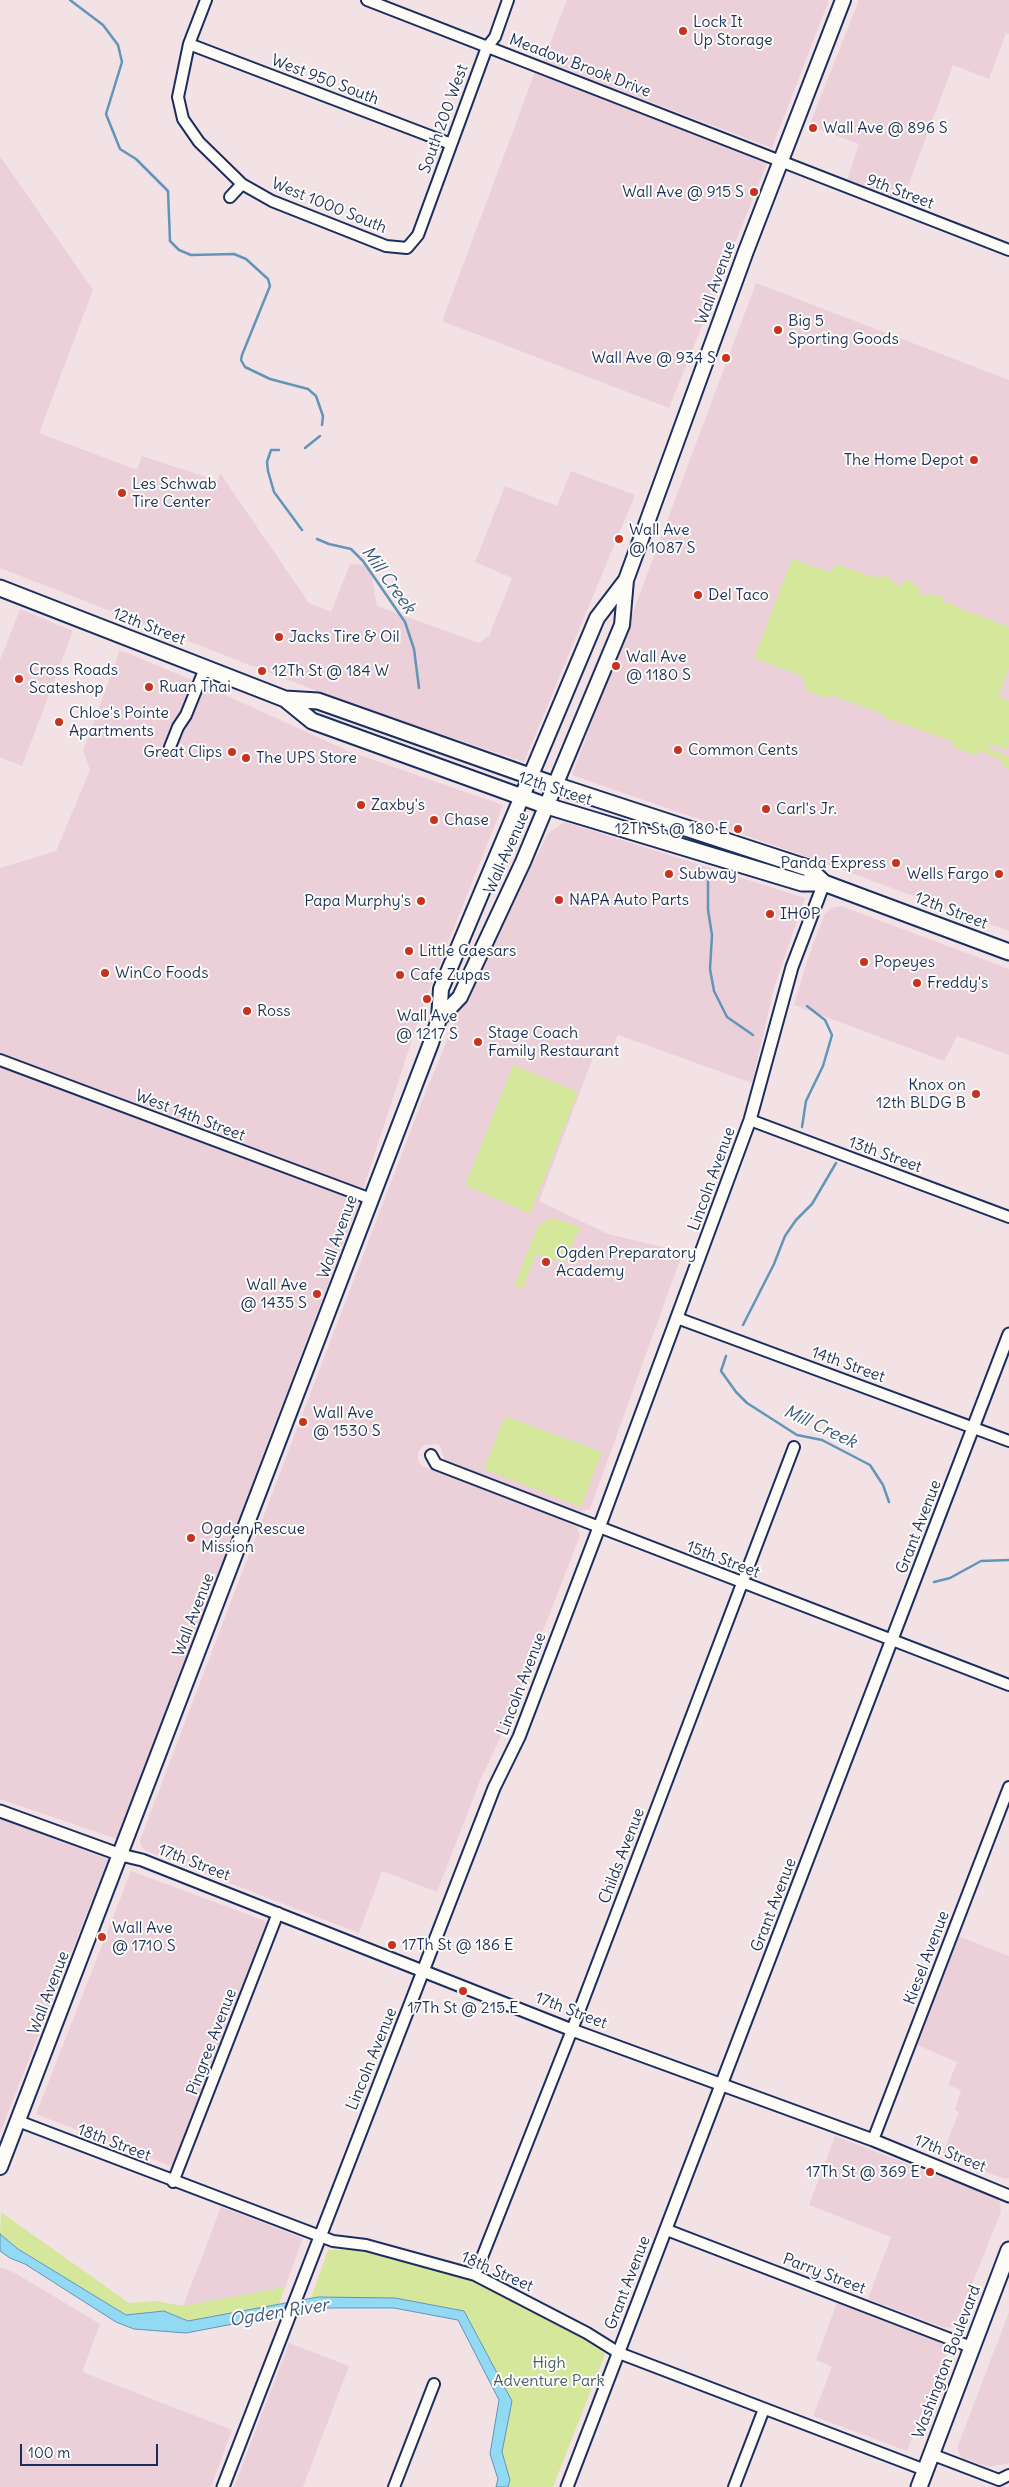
<!DOCTYPE html>
<style>
body{margin:0}
#map{position:relative;width:1009px;height:2487px;overflow:hidden;background:#f2e2e6;font-family:Delius,sans-serif}
canvas{display:block}
.scale{position:absolute;left:20px;top:2444px;width:138px;height:22px;box-sizing:border-box;border:2px solid #1b2f5e;border-top:0;padding-left:6px;font-size:15px;line-height:18px;white-space:nowrap;color:#1b2f5e;-webkit-text-stroke:4px #fdfcf7;paint-order:stroke}
</style>
<div id="map">
<canvas width="1009" height="2487"></canvas>
<div class="scale">100 m</div>
</div>
<script>
const ctx = document.querySelector('canvas').getContext('2d');
ctx.lineJoin = 'round';
function fillPath(path, color) {
  ctx.fillStyle = color;
  ctx.fill(path, 'evenodd');
}
function poly(rows) {
  const path = new Path2D();
  for (const r of rows) {
    path.moveTo(r[0], r[1]);
    for (let i = 2; i < r.length; i += 2) path.lineTo(r[i], r[i + 1]);
  }
  return path;
}
function stroke(path, color, width, dash) {
  ctx.strokeStyle = color;
  ctx.lineWidth = width;
  ctx.lineCap = dash ? 'butt' : 'round';
  ctx.setLineDash(dash || []);
  ctx.stroke(path);
}
function label(font, color, halo, rows, align = 'center') {
  ctx.font = font + ' Delius,sans-serif';
  ctx.lineWidth = 4;
  ctx.setLineDash([]);
  ctx.textBaseline = 'middle';
  ctx.strokeStyle = halo;
  ctx.fillStyle = color;
  for (const [text, x, y, turn = 0] of rows) {
    ctx.save();
    ctx.translate(x, y);
    ctx.rotate((+turn || 0) * Math.PI / 180);
    ctx.textAlign = isNaN(turn) ? turn : align;
    if (halo) ctx.strokeText(text, 0, 0);
    ctx.fillText(text, 0, 0);
    ctx.restore();
  }
}
fillPath(poly([
 [567,0,829,0,772,148,543,61],
 [859,0,1009,0,1009,34,1006,33,989,79,953,65,902,202,847,180,859,144,809,126],
 [535,72,768,161,669,408,442,321],
 [0,156,93,290,39,433,137,470,142,456,218,481,220,473,309,603,331,612,350,564,370,565,377,606,479,643,489,636,512,578,475,562,505,486,557,506,571,471,635,495,524,762,340,700,0,568],
 [756,283,1009,380,1009,931,810,858,572,775],
 [20,609,73,631,22,766,0,757,0,660],
 [120,650,199,683,348,751,503,805,424,1003,358,1205,117,1839,0,1799,0,868,56,851,90,770,83,751],
 [565,822,805,898,774,988,752,1083,618,1035,610,1055,596,1049,539,1201,608,1234,683,1252,590,1509,580,1512,445,1461,440,1446,437,1444,424,1445,418,1452,418,1461,422,1466,568,1521,577,1527,580,1536,505,1728,481,1778,437,1892,382,1871,359,1933,146,1851,141,1846,140,1840,420,1106,468,989,549,832],
 [841,906,1009,969,1009,1055,957,1036,944,1061,794,1005,807,961,824,915,831,908],
 [0,1819,108,1859,0,2133],
 [131,1871,268,1922,173,2167,36,2114],
 [958,1936,1009,1956,1009,2178,1005,2179,942,2156,959,2112,955,2110,961,2090,948,2085,957,2062,917,2045],
 [835,2136,994,2197,1000,2202,1001,2212,955,2327,945,2328,868,2299,891,2237,809,2205],
 [221,2207,303,2238,285,2287,183,2306],
 [0,2267,15,2273,100,2324,83,2370,85,2373,232,2430,211,2487,0,2487],
 [837,2303,941,2343,945,2347,946,2356,907,2451,813,2416,832,2367,816,2360],
 [1009,2312,1009,2463,989,2467,962,2458,957,2448],
 [289,2343,349,2366,303,2487,234,2487]
]), '#ebd0da');
fillPath(poly([
 [795,558,800,562,830,572,837,564,872,577,875,576,880,578,885,575,900,587,906,579,921,589,919,591,920,594,928,597,928,594,942,596,944,604,952,604,967,612,976,614,1009,627,1009,668,998,696,1009,701,1009,744,1007,750,990,744,988,748,1009,757,1009,769,1003,766,1001,760,978,750,978,756,955,748,952,741,883,717,883,714,831,695,826,698,807,691,802,676,754,658,792,559],
 [513,1065,578,1092,530,1214,465,1185],
 [552,1218,580,1227,565,1262,536,1254,522,1289,514,1286,538,1225],
 [505,1416,602,1452,581,1507,484,1469],
 [1,2212,129,2303,155,2301,183,2306,285,2287,279,2304,188,2321,164,2311,126,2315,18,2249,0,2234],
 [328,2250,366,2250,439,2269,481,2283,597,2345,605,2354,553,2487,508,2487,510,2480,502,2452,512,2401,464,2311,318,2297,311,2298]
]), '#d4e79b');
const water = poly([
 [0,2234,18,2249,126,2315,164,2311,188,2321,318,2297,395,2298,464,2311,512,2401,502,2452,510,2480,508,2487,496,2487,498,2479,490,2454,499,2400,458,2320,394,2308,317,2308,186,2333,134,2329,116,2322,25,2264,10,2258,0,2251,0,2234]
]);
fillPath(water, '#92d9f4');
stroke(water, '#6295b8', 1);
stroke(poly([
 [70,0,103,25,118,45,122,62,106,114,120,149,136,159,168,191,170,241,179,250,191,255,234,254,246,259,268,279,270,286,242,355,241,360,245,367,270,379,308,389,316,396,323,416,322,425],
 [305,448,320,436],
 [279,450,271,450,267,462,268,471,274,492,302,530],
 [317,539,329,544,351,549,363,561,405,622,414,649,419,688],
 [708,877,708,910,712,935,710,969,714,991,727,1017,753,1035],
 [802,1127,806,1101,823,1066,832,1035,825,1020,807,1006],
 [743,1325,774,1264,785,1236,796,1220,812,1204,836,1163],
 [726,1356,721,1371,736,1392,747,1403,797,1435,822,1440,870,1465,883,1485,889,1502],
 [934,1582,950,1578,981,1561,1009,1560]
]), '#6295b8', 2.5);
const minor = poly([
 [206,0,189,44,178,97,183,119,199,142,242,184,272,201,386,246,407,248,418,235,487,47,495,37,508,0],
 [367,0,1009,250],
 [189,44,451,144],
 [230,197,242,184],
 [170,747,178,727,186,715,205,668],
 [0,1060,371,1199],
 [750,1120,1009,1217],
 [677,1318,1009,1441],
 [431,1455,436,1464,1009,1685],
 [18,2121,333,2241,366,2245,475,2275,587,2333,619,2353,925,2470],
 [873,2140,1009,1787],
 [173,2182,278,1913],
 [667,2230,971,2347],
 [475,2275,572,2030,794,1447],
 [931,2454,999,2480,1009,2475],
 [394,2487,434,2384],
 [734,2487,764,2409]
]);
const tertiary = poly([
 [0,1811,121,1855,142,1860,572,2030,873,2140,1009,2196],
 [223,2487,494,1788,519,1737,603,1517,750,1120,792,967,824,883],
 [567,2487,1009,1334]
]);
const secondary = poly([
 [439,1019,460,997,523,862,622,625,626,580,746,251,843,0],
 [0,2167,431,1043,439,1019,441,989,597,618,626,580]
]);
const primary = poly([
 [0,588,285,699,318,701,555,785,808,868,824,883],
 [285,699,312,721,547,806,802,883,824,883,1009,952],
 [919,2487,1009,2250]
]);
stroke(minor, '#1b2f5e', 14);
stroke(tertiary, '#1b2f5e', 15);
stroke(secondary, '#1b2f5e', 18);
stroke(primary, '#1b2f5e', 19);
stroke(minor, '#fdfcf7', 10);
stroke(tertiary, '#fdfcf7', 11);
stroke(secondary, '#fdfcf7', 14);
stroke(primary, '#fdfcf7', 15);
for (const [x, y, r, color] of [
 [683,31,5,"#c8321e"],
 [813,128,5,"#c8321e"],
 [754,192,5,"#c8321e"],
 [778,330,5,"#c8321e"],
 [726,358,5,"#c8321e"],
 [974,460,5,"#c8321e"],
 [122,493,5,"#c8321e"],
 [619,539,5,"#c8321e"],
 [698,595,5,"#c8321e"],
 [279,637,5,"#c8321e"],
 [616,666,5,"#c8321e"],
 [262,671,5,"#c8321e"],
 [19,679,5,"#c8321e"],
 [149,687,5,"#c8321e"],
 [59,722,5,"#c8321e"],
 [678,750,5,"#c8321e"],
 [232,752,5,"#c8321e"],
 [246,758,5,"#c8321e"],
 [361,805,5,"#c8321e"],
 [766,809,5,"#c8321e"],
 [434,820,5,"#c8321e"],
 [738,829,5,"#c8321e"],
 [896,863,5,"#c8321e"],
 [669,874,5,"#c8321e"],
 [999,874,5,"#c8321e"],
 [559,900,5,"#c8321e"],
 [421,901,5,"#c8321e"],
 [770,914,5,"#c8321e"],
 [409,951,5,"#c8321e"],
 [864,962,5,"#c8321e"],
 [105,973,5,"#c8321e"],
 [400,975,5,"#c8321e"],
 [917,983,5,"#c8321e"],
 [427,999,5,"#c8321e"],
 [247,1011,5,"#c8321e"],
 [478,1042,5,"#c8321e"],
 [976,1094,5,"#c8321e"],
 [546,1262,5,"#c8321e"],
 [317,1294,5,"#c8321e"],
 [303,1422,5,"#c8321e"],
 [191,1538,5,"#c8321e"],
 [102,1937,5,"#c8321e"],
 [392,1945,5,"#c8321e"],
 [463,1991,5,"#c8321e"],
 [930,2172,5,"#c8321e"]
]) {
  const dot = new Path2D();
  dot.arc(x, y, r, 0, 2 * Math.PI);
  ctx.fillStyle = color;
  ctx.fill(dot);
  stroke(dot, '#fdfcf7', 2);
}
label('16px', '#1b2f5e', '#fdfcf7', [
 ["Lock It",693,22],
 ["Up Storage",693,40],
 ["Wall Ave @ 896 S",823,128],
 ["Wall Ave @ 915 S",744,192,"right"],
 ["Big 5",788,321],
 ["Sporting Goods",788,339],
 ["Wall Ave @ 934 S",716,358,"right"],
 ["The Home Depot",964,460,"right"],
 ["Les Schwab",132,484],
 ["Tire Center",132,502],
 ["Wall Ave",629,530],
 ["@ 1087 S",629,548],
 ["Del Taco",708,595],
 ["Jacks Tire & Oil",289,637],
 ["Wall Ave",626,657],
 ["@ 1180 S",626,675],
 ["Cross Roads",29,670],
 ["Scateshop",29,688],
 ["12Th St @ 184 W",272,671],
 ["Ruan Thai",159,687],
 ["Chloe's Pointe",69,713],
 ["Apartments",69,731],
 ["Common Cents",688,750],
 ["Great Clips",222,752,"right"],
 ["The UPS Store",256,758],
 ["Zaxby's",371,805],
 ["Carl's Jr.",776,809],
 ["Chase",444,820],
 ["12Th St @ 180 E",728,829,"right"],
 ["Panda Express",886,863,"right"],
 ["Subway",679,874],
 ["Wells Fargo",989,874,"right"],
 ["NAPA Auto Parts",569,900],
 ["Papa Murphy's",411,901,"right"],
 ["IHOP",780,914],
 ["Little Caesars",419,951],
 ["Popeyes",874,962],
 ["WinCo Foods",115,973],
 ["Cafe Zupas",410,975],
 ["Freddy's",927,983],
 ["Ross",257,1011],
 ["Wall Ave",427,1016,"center"],
 ["@ 1217 S",427,1034,"center"],
 ["Stage Coach",488,1033],
 ["Family Restaurant",488,1051],
 ["Knox on",966,1085,"right"],
 ["12th BLDG B",966,1103,"right"],
 ["Ogden Preparatory",556,1253],
 ["Academy",556,1271],
 ["Wall Ave",307,1285,"right"],
 ["@ 1435 S",307,1303,"right"],
 ["Wall Ave",313,1413],
 ["@ 1530 S",313,1431],
 ["Ogden Rescue",201,1529],
 ["Mission",201,1547],
 ["Wall Ave",112,1928],
 ["@ 1710 S",112,1946],
 ["17Th St @ 186 E",402,1945],
 ["17Th St @ 215 E",463,2008,"center"],
 ["17Th St @ 369 E",920,2172,"right"]
], 'left');
label('16px', '#1b2f5e', '#fdfcf7', [
 ["Meadow Brook Drive",580,66,21],
 ["West 950 South",325,80,21],
 ["South 200 West",444,119,-70],
 ["9th Street",900,192,21],
 ["West 1000 South",329,206,22],
 ["Wall Avenue",716,283,-70],
 ["12th Street",149,627,21],
 ["12th Street",555,789,18],
 ["Wall Avenue",507,853,-66],
 ["12th Street",951,911,21],
 ["West 14th Street",190,1116,21],
 ["13th Street",885,1155,20],
 ["Lincoln Avenue",712,1179,-70],
 ["Wall Avenue",338,1237,-70],
 ["14th Street",848,1365,20],
 ["Grant Avenue",919,1527,-69],
 ["15th Street",723,1560,21],
 ["Wall Avenue",194,1615,-69],
 ["Lincoln Avenue",522,1684,-69],
 ["Childs Avenue",622,1856,-69],
 ["17th Street",194,1863,21],
 ["Grant Avenue",774,1905,-69],
 ["Kiesel Avenue",927,1958,-69],
 ["Wall Avenue",49,1993,-69],
 ["17th Street",571,2011,21],
 ["Pingree Avenue",212,2042,-69],
 ["Lincoln Avenue",372,2059,-68],
 ["18th Street",114,2143,21],
 ["17th Street",950,2154,22],
 ["18th Street",497,2272,24],
 ["Parry Street",824,2274,21],
 ["Grant Avenue",628,2283,-69],
 ["Washington Boulevard",947,2362,-69]
]);
label('16px', '#495d6d', '#fdfcf7', [
 ["High",549,2363],
 ["Adventure Park",549,2381]
]);
label('italic 18px', '#395a84', '#fdfcf7', [
 ["Mill Creek",388,580,54],
 ["Mill Creek",820,1427,25],
 ["Ogden River",279,2313,-9]
]);
</script>
